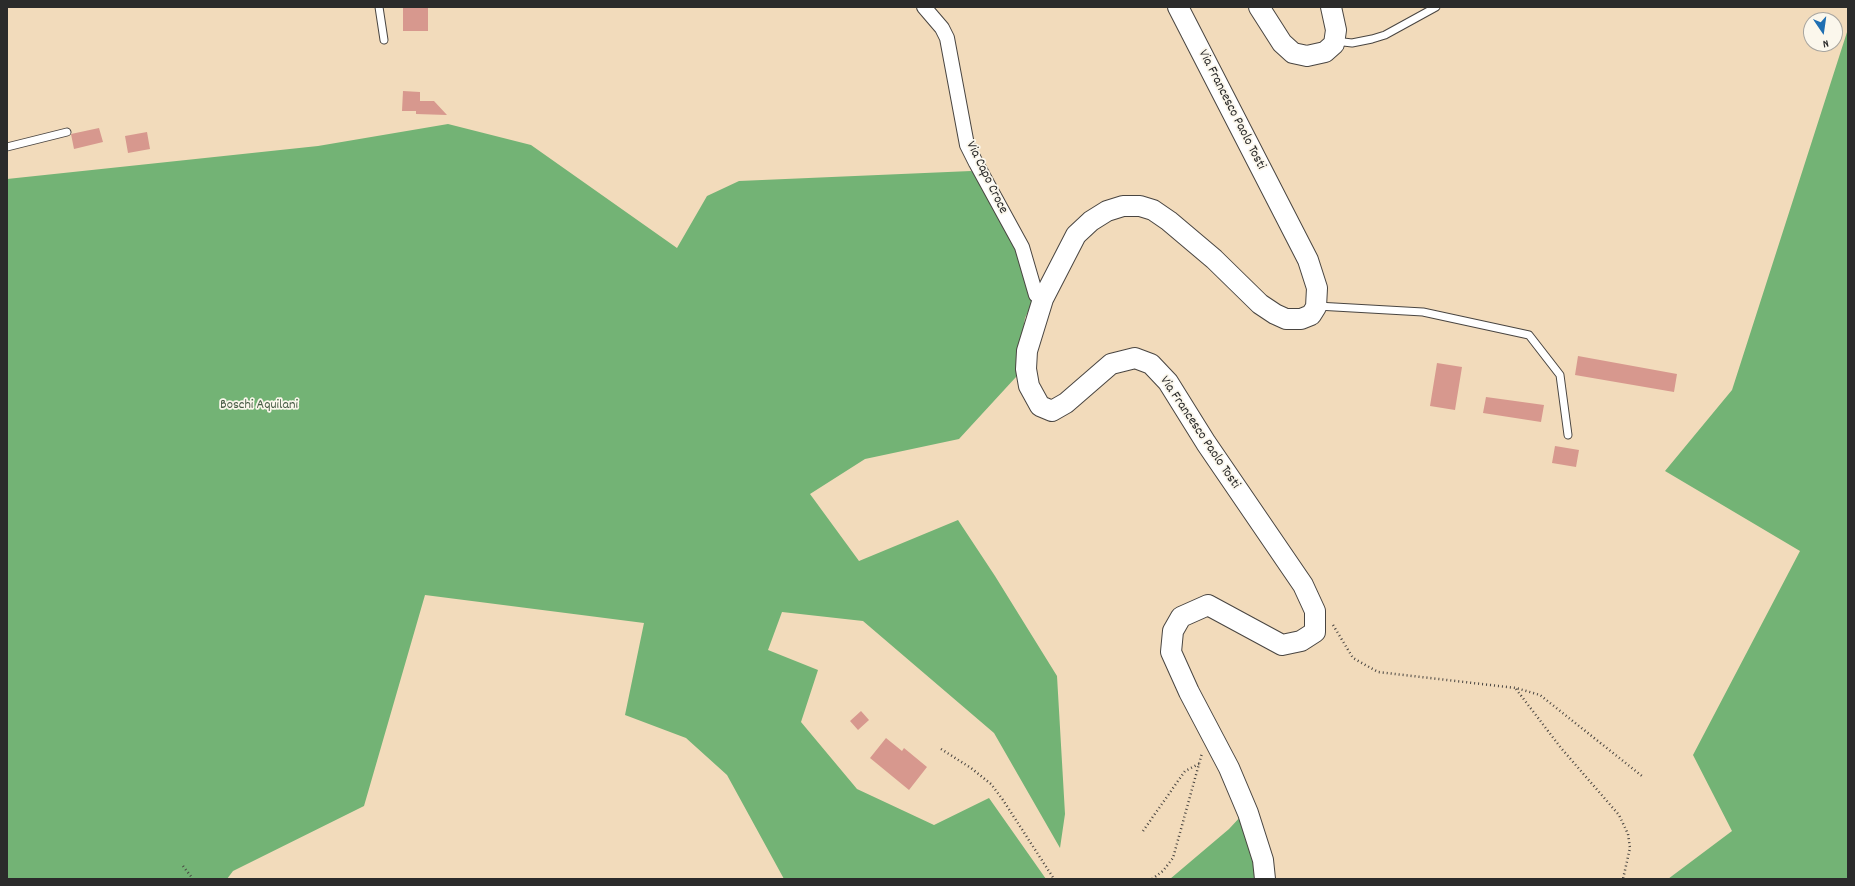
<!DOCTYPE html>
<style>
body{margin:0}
#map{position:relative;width:1855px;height:886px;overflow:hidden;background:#f2dbbb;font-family:Dekko,sans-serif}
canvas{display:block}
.frame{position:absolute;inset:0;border:8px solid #2b2b2b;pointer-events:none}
.north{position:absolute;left:1803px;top:12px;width:40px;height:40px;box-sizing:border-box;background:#fbf7ec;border:1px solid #a8a59f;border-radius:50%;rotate:167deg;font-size:11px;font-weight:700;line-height:16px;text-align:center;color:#2b2b2b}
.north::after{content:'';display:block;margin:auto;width:14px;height:18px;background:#1f6fb2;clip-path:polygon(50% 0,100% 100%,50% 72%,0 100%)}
</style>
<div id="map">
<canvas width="1855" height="886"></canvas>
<div class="frame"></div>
<div class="north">N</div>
</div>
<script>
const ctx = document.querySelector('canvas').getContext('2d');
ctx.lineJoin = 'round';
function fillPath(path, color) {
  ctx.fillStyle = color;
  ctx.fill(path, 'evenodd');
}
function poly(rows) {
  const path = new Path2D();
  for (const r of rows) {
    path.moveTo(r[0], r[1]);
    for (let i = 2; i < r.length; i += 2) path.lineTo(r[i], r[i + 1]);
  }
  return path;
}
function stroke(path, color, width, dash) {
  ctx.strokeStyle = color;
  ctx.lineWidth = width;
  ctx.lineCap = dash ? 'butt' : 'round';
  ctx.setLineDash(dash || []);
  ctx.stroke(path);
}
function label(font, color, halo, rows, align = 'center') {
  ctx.font = font + ' Dekko,sans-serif';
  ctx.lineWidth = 3.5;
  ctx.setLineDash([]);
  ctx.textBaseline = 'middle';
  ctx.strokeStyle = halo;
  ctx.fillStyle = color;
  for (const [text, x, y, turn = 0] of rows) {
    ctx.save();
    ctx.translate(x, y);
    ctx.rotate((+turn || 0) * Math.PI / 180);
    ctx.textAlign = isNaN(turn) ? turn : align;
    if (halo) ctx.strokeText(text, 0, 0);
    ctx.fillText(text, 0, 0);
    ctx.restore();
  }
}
fillPath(poly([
 [1848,29,1848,879,1668,879,1732,831,1693,755,1800,551,1665,471,1732,390],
 [448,124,531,145,677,248,707,196,739,181,971,171,986,180,1036,295,1025,318,1016,377,959,439,865,459,810,494,859,561,958,520,995,576,1057,676,1065,814,1060,848,994,733,863,621,782,612,768,650,818,670,801,722,857,789,934,825,989,798,1046,879,784,879,727,775,686,738,625,715,644,623,425,595,364,806,233,871,227,879,7,879,7,179,318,146],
 [1242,815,1259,879,1170,879,1229,829]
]), '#73b375');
fillPath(poly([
 [403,7,428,7,428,31,403,31],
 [403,91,420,92,420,101,434,101,447,115,416,114,416,111,402,111],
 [99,128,103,142,74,149,71,134],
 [147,132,150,149,128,153,125,136],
 [1578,356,1677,374,1674,392,1575,375],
 [1437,363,1462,367,1455,410,1430,406],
 [1486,397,1544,405,1541,422,1483,413],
 [1555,446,1579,450,1576,467,1552,463],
 [861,711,869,720,858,730,850,721],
 [886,738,902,751,904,748,927,767,909,790,870,758]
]), '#d7988e');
const service = poly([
 [379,7,384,40],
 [1335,41,1352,43,1372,39,1385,35,1436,7],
 [7,147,67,132],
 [1317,306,1423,312,1529,335,1560,375,1568,435]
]);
const minor = poly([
 [924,7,942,28,947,38,967,145,976,163,1022,247,1036,295,1043,299]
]);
const secondary = poly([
 [1178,7,1308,260,1317,288,1316,307,1311,315,1301,319,1286,319,1275,314,1260,304,1214,259,1169,221,1153,210,1140,206,1123,206,1107,211,1091,221,1076,235,1043,299,1027,351,1026,369,1029,386,1040,406,1052,411,1066,403,1111,364,1135,358,1151,364,1168,382,1206,443,1303,585,1315,611,1315,632,1301,641,1282,645,1208,605,1181,617,1173,631,1171,652,1189,692,1229,768,1248,813,1263,860,1265,879],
 [1259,7,1282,43,1293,53,1307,56,1325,52,1334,44,1336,30,1331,7]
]);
stroke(service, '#494541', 9);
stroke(minor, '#494541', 16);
stroke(secondary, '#494541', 22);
stroke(poly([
 [1333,625,1353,658,1378,672,1516,688,1540,695,1642,776],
 [1516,689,1561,748,1619,815,1628,834,1630,848,1623,879],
 [941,749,971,768,991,784,1003,800,1054,879],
 [1143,831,1185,771,1199,764],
 [183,866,193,879],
 [1152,879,1163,871,1173,858,1202,753]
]), '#494541', 2.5, [1, 3]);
stroke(service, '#fff', 7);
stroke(minor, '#fff', 14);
stroke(secondary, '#fff', 20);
label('14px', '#2b2b2b', '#fbf7ec', [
 ["Via Francesco Paolo Tosti",1231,110,63],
 ["Via Capo Croce",986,178,64],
 ["Via Francesco Paolo Tosti",1199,433,56]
]);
label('14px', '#495d47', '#fbf7ec', [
 ["Boschi Aquilani",259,406]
]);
</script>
